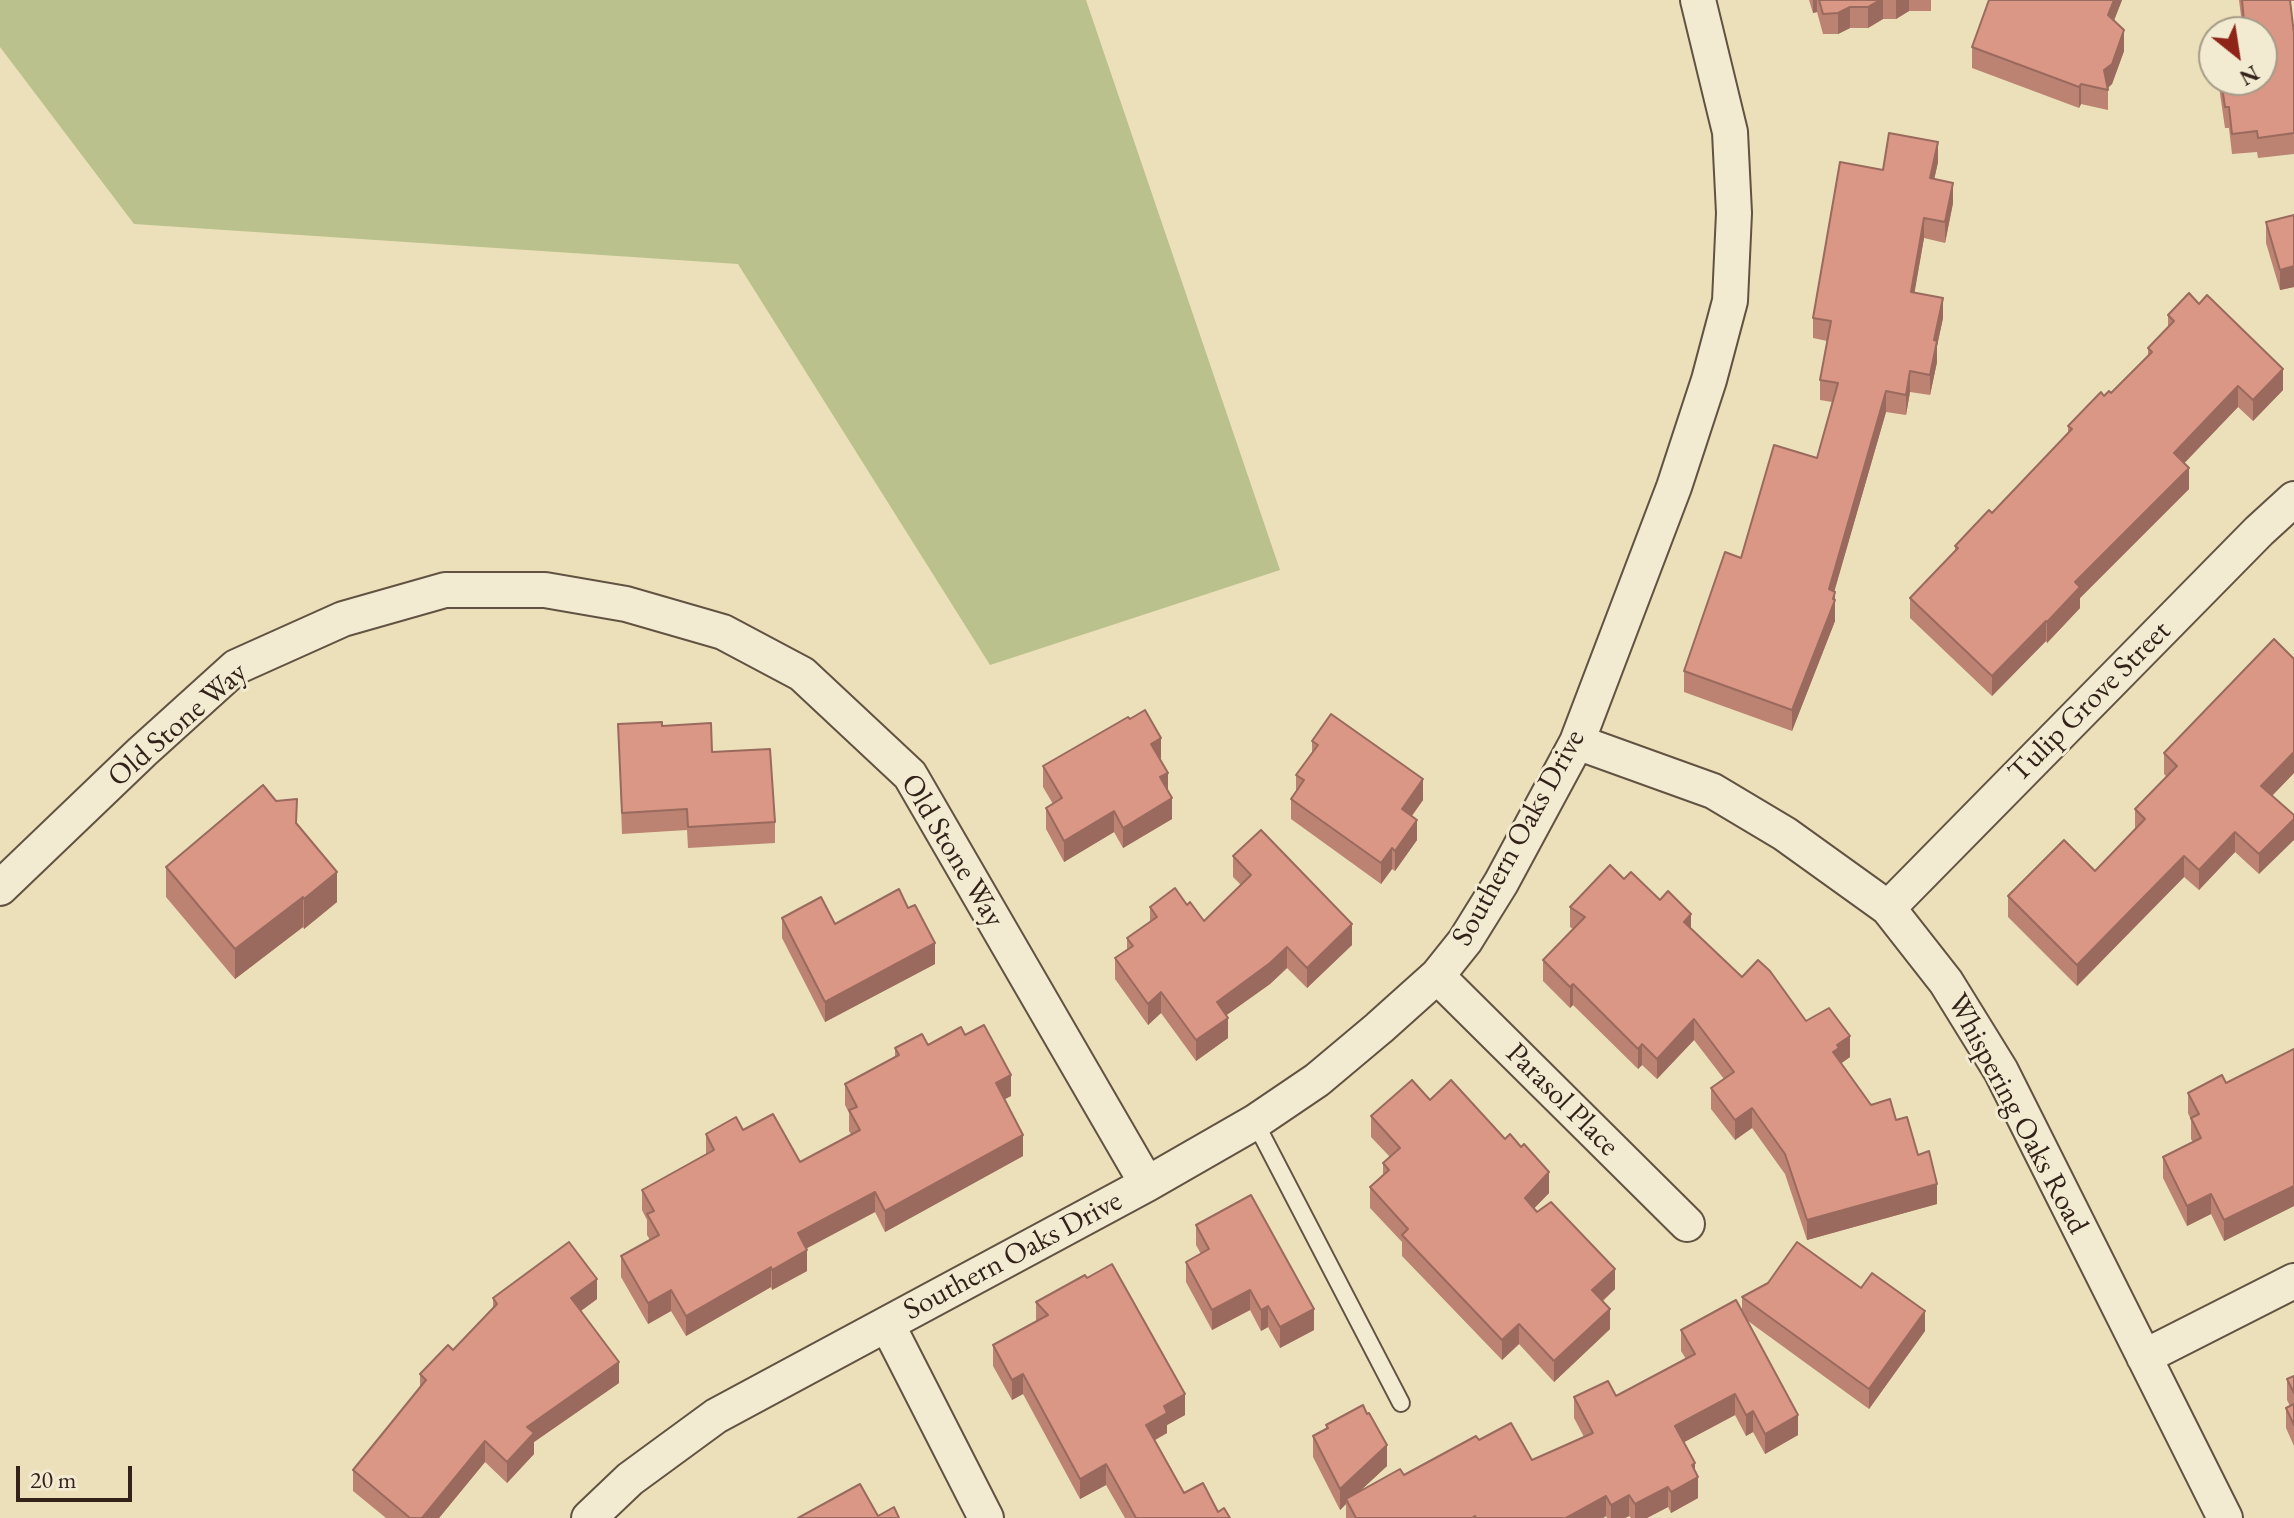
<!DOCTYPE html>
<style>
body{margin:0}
#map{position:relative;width:2294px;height:1518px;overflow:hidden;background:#ebe0b9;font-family:"EB Garamond",serif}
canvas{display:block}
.north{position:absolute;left:2198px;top:16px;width:80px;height:80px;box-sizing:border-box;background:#f2ebd2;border:2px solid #a69b88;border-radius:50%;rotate:150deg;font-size:22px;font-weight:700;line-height:32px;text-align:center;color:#33221a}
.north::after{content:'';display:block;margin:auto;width:28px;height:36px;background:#8f2418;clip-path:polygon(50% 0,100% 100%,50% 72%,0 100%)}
.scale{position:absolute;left:16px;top:1466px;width:116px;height:36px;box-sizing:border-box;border:4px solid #33221a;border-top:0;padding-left:10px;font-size:24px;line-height:28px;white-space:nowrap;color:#33221a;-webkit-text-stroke:6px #f2ebd2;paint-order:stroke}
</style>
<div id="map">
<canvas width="2294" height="1518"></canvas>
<div class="north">N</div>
<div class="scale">20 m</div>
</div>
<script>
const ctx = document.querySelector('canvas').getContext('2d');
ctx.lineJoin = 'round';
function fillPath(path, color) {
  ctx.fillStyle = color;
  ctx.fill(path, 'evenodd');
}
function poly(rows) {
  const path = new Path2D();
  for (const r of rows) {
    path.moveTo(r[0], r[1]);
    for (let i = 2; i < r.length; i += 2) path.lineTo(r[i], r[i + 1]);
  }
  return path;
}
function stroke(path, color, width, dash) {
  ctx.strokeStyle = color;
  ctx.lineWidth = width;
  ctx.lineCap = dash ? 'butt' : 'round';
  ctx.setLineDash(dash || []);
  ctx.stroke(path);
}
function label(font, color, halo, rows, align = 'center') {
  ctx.font = font + ' "EB Garamond",serif';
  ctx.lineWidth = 6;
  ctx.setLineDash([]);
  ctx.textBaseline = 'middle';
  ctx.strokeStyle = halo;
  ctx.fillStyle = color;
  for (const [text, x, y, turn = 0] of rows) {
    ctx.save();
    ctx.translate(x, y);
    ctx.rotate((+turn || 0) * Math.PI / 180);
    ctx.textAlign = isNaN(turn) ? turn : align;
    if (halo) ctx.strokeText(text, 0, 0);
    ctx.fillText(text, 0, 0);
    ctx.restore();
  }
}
fillPath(poly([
 [0,0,1086,0,1280,570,990,665,738,264,134,224,0,47]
]), '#bbc18d');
const service = poly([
 [1255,1122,1401,1403]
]);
const minor = poly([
 [1577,742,1713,791,1785,834,1888,908,1946,982,2001,1071,2225,1518],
 [0,888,142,752,236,667,343,619,445,590,545,590,626,604,723,632,802,674,910,775,1147,1184],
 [1888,908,2259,531,2294,499],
 [1437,976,1687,1224],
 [887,1324,986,1518],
 [2144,1357,2294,1281],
 [589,1518,630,1479,716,1416,1147,1184,1255,1122,1317,1080,1379,1028,1437,976,1465,941,1501,883,1577,742,1674,487,1709,380,1730,301,1734,213,1730,132,1698,0]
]);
stroke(service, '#615242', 20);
stroke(minor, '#615242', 38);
stroke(service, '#f2ebd2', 16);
stroke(minor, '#f2ebd2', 34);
fillPath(poly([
 [1809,0,1931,0,1931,11,1909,11,1896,19,1883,19,1868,28,1850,28,1838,34,1823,34,1817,12,1813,13],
 [1989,0,2122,0,2114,20,2124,51,2112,84,2108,88,2108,110,2081,104,2079,108,1972,68,1972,47],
 [2239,0,2294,0,2294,1,2290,1,2294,34,2294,154,2258,158,2257,152,2232,154,2229,128,2225,128,2218,80,2262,80,2262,32,2243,32],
 [1938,162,1934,179,1953,203,1945,243,1924,238,1914,293,1943,318,1937,346,1937,362,1930,395,1910,392,1906,415,1886,412,1834,591,1835,592,1835,621,1792,731,1684,692,1684,671,1741,558,1817,458,1832,402,1820,400,1820,380,1827,341,1813,338,1813,318,1883,170],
 [2294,215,2294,287,2280,290,2266,243,2266,222],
 [2168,315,2283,390,2253,421,2238,407,2184,463,2189,489,2080,598,2080,608,2047,643,2046,641,1992,696,1910,618,1910,598,1955,551,1955,546,1992,513,2068,433,2068,426,2104,396,2111,393,2148,356,2148,348,2168,327],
 [2294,659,2294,773,2272,796,2259,874,2235,852,2199,890,2184,877,2077,986,2008,917,2008,896,2095,871,2135,829,2135,809,2167,777,2164,774,2164,753],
 [618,724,662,726,712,752,775,822,775,843,688,848,687,830,622,834],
 [1312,741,1423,800,1412,816,1417,840,1395,871,1392,869,1381,884,1291,819,1291,799,1296,792,1296,775,1312,753],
 [1161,758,1160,759,1168,791,1172,819,1123,848,1114,832,1064,862,1046,829,1046,808,1053,804,1043,787,1043,766],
 [276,801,297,824,337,902,304,929,303,927,235,979,166,897,166,867],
 [1233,856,1352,945,1307,988,1287,968,1270,984,1226,1015,1228,1038,1196,1061,1161,1013,1148,1025,1115,979,1115,958,1127,950,1127,938,1150,922,1150,907,1187,905,1204,921,1241,885,1233,877],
 [1624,879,1691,928,1742,977,1806,1021,1850,1057,1841,1063,1871,1105,1896,1120,1918,1155,1937,1204,1807,1240,1785,1174,1752,1128,1735,1140,1711,1109,1711,1088,1724,1079,1694,1040,1657,1079,1642,1065,1638,1069,1573,1005,1570,1008,1543,981,1543,960,1573,929,1570,927,1570,907],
 [782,918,835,924,935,964,825,1022,782,938],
 [965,1035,1011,1096,1004,1099,1023,1156,885,1232,875,1212,806,1248,807,1271,772,1290,771,1287,686,1336,671,1311,648,1324,621,1277,621,1256,650,1240,647,1235,647,1220,642,1210,642,1190,706,1155,706,1134,743,1130,800,1162,851,1134,849,1131,849,1113,845,1105,845,1084,895,1057,895,1048,928,1045],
 [2294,1049,2294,1206,2224,1241,2211,1214,2187,1226,2163,1178,2163,1157,2193,1142,2191,1139,2191,1120,2188,1113,2188,1093,2226,1083],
 [1430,1100,1549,1193,1534,1208,1615,1289,1603,1301,1610,1329,1554,1382,1519,1344,1502,1360,1402,1256,1402,1242,1370,1208,1370,1187,1383,1176,1383,1163,1390,1157,1371,1137,1371,1116],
 [1196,1225,1314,1330,1280,1348,1268,1327,1261,1331,1250,1310,1212,1330,1186,1282,1186,1262,1201,1254,1196,1245],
 [1861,1288,1925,1331,1869,1409,1748,1321,1798,1435,1765,1454,1753,1432,1746,1436,1735,1415,1684,1442,1695,1470,1698,1498,1671,1513,1668,1507,1647,1518,1631,1518,1629,1516,1625,1518,1607,1518,1606,1516,1603,1518,1346,1518,1346,1504,1340,1510,1313,1457,1313,1436,1326,1429,1326,1425,1387,1466,1359,1492,1404,1475,1479,1440,1532,1460,1584,1437,1574,1418,1574,1397,1616,1396,1686,1359,1681,1351,1681,1330,1742,1312,1742,1297],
 [493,1298,597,1299,581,1311,619,1383,534,1442,534,1454,507,1483,485,1462,439,1518,386,1518,353,1491,353,1470,420,1388,420,1374,453,1350,493,1308],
 [1036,1302,1185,1415,1167,1425,1167,1433,1155,1440,1184,1493,1230,1518,1125,1518,1106,1485,1080,1499,1023,1394,1012,1400,993,1366,993,1345,1036,1322],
 [2294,1376,2294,1446,2286,1428,2286,1408,2290,1406,2287,1400,2287,1379]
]), '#bc8272');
fillPath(poly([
 [1813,0,1817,0,1817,12,1813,13],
 [1880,0,1883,0,1883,19,1868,28,1868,7],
 [1896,0,1909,0,1909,11,1896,19],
 [2114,0,2122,0,2108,36,2108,15],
 [1850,7,1850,28,1838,34,1838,13],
 [2124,30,2124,51,2112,84,2106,89,2104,70],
 [2081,84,2081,104,2079,108,2079,87],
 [1938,142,1938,162,1930,199,1930,178],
 [1953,183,1953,203,1945,243,1945,222],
 [1924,218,1924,238,1911,313,1911,292],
 [2294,266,2294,287,2280,290,2280,270],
 [1943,298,1943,318,1937,346,1937,362,1930,395,1930,375,1934,340],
 [2283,369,2283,390,2253,421,2253,400],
 [1910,371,1910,392,1906,415,1906,395],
 [2238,386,2238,407,2174,474,2174,453],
 [1886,391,1886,412,1829,610,1829,589],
 [2189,468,2189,489,2080,598,2080,608,2047,643,2047,622,2075,582],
 [1835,592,1835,621,1792,731,1792,710],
 [2046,621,2046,641,1992,696,1992,676],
 [1161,738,1161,758,1151,765,1151,744],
 [2294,752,2294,773,2261,807,2261,786],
 [1168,773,1168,793,1160,777],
 [1423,779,1423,800,1402,829,1402,809],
 [1172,798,1172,819,1123,848,1123,828],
 [1114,811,1114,832,1064,862,1064,841],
 [2294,819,2294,840,2259,874,2259,854],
 [1417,820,1417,840,1395,871,1395,851],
 [2235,832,2235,852,2199,890,2199,870],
 [1392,848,1392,869,1381,884,1381,863],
 [2184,856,2184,877,2077,986,2077,965],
 [337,872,337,902,304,929,304,899],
 [303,897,303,927,235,979,235,949],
 [1691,914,1691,935,1684,922],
 [1352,924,1352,945,1307,988,1307,968],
 [935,943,935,964,825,1022,825,1002],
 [1287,947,1287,968,1270,984,1217,1022,1217,1002],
 [1573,984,1573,1005,1570,1008,1570,987],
 [1161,992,1161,1013,1148,1025,1148,1004],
 [1228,1018,1228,1038,1196,1061,1196,1040],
 [1694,1019,1694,1040,1657,1079,1657,1059],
 [1850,1036,1850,1057,1839,1065,1833,1052,1837,1045],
 [1642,1044,1642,1065,1638,1069,1638,1049],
 [1011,1075,1011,1096,996,1104,996,1083],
 [1752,1108,1752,1128,1735,1140,1735,1120],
 [1023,1135,1023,1156,885,1232,885,1211],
 [1549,1172,1549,1193,1525,1218,1525,1198],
 [1937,1184,1937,1204,1807,1240,1807,1220],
 [2294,1186,2294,1206,2224,1241,2224,1220],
 [875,1192,875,1212,798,1253,798,1233],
 [2211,1194,2211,1214,2187,1226,2187,1206],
 [807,1250,807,1271,772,1290,772,1270],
 [771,1267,771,1287,686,1336,686,1316],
 [1615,1269,1615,1289,1592,1310,1592,1290],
 [597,1279,597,1299,571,1318,571,1298],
 [671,1290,671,1311,648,1324,648,1303],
 [1250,1290,1250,1310,1212,1330,1212,1310],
 [1268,1306,1268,1327,1261,1331,1261,1310],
 [1314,1309,1314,1330,1280,1348,1280,1327],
 [1610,1309,1610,1329,1554,1382,1554,1361],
 [1925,1311,1925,1331,1869,1409,1869,1389],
 [1519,1324,1519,1344,1502,1360,1502,1340],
 [619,1362,619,1383,534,1442,534,1454,507,1483,507,1462,527,1427],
 [1023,1374,1023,1394,1012,1400,1012,1380],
 [1185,1394,1185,1415,1167,1425,1167,1433,1146,1445,1146,1425,1164,1406],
 [1735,1394,1735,1415,1675,1447,1675,1426],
 [1753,1411,1753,1432,1746,1436,1746,1415],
 [1798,1415,1798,1435,1765,1454,1765,1434],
 [485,1441,485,1462,439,1518,422,1518],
 [1387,1445,1387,1466,1347,1503,1346,1499,1346,1504,1340,1510,1340,1489],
 [1695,1463,1695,1479,1698,1477,1698,1498,1671,1513,1671,1492,1692,1465],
 [1106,1464,1106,1485,1080,1499,1080,1479],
 [1668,1487,1668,1507,1647,1518,1635,1518,1635,1504],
 [1629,1495,1629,1516,1625,1518,1611,1518,1611,1505],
 [1606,1496,1606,1516,1603,1518,1566,1518]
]), '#996a5d');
const building = poly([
 [1819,0,1880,0,1868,7,1850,7,1838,13,1823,14,1819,0],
 [1989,0,2114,0,2108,15,2124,30,2112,64,2104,70,2108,90,2081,84,2079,87,1972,47,1989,0],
 [2242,0,2290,0,2294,34,2294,133,2258,138,2257,131,2232,134,2229,107,2225,107,2221,80,2262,80,2262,32,2245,32,2242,0],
 [1889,133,1938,142,1930,178,1953,183,1945,222,1924,218,1911,292,1943,298,1934,340,1937,341,1930,375,1910,371,1906,395,1886,391,1829,589,1835,592,1833,599,1835,600,1792,710,1684,671,1725,552,1741,558,1774,445,1817,458,1838,383,1820,380,1831,321,1813,318,1840,162,1883,170,1889,133],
 [2294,215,2294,266,2280,270,2266,222,2294,215],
 [2189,293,2199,304,2207,295,2283,369,2253,400,2238,386,2174,453,2189,468,2075,582,2080,587,2047,622,2046,621,1992,676,1910,598,1958,548,1955,546,1989,510,1992,513,2072,429,2068,426,2101,392,2104,396,2109,391,2111,393,2152,352,2148,348,2174,321,2168,315,2189,293],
 [2274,639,2294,659,2294,752,2261,786,2294,815,2294,819,2259,854,2235,832,2199,870,2184,856,2077,965,2008,896,2064,840,2095,871,2145,819,2135,809,2177,766,2164,753,2274,639],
 [1145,710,1161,738,1151,744,1168,773,1160,777,1172,798,1123,828,1114,811,1064,841,1046,808,1062,798,1043,766,1128,717,1130,719,1145,710],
 [1331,714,1423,779,1402,809,1417,820,1395,851,1392,848,1381,863,1291,799,1304,780,1296,775,1318,745,1312,741,1331,714],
 [662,722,662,726,711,723,712,752,770,749,775,822,688,827,687,809,622,813,618,724,662,722],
 [263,785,276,801,297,799,296,823,337,872,304,899,303,897,235,949,166,867,263,785],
 [1261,830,1352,924,1307,968,1287,947,1270,963,1217,1002,1228,1018,1196,1040,1161,992,1148,1004,1115,958,1133,946,1127,938,1157,917,1150,907,1175,888,1187,905,1190,902,1204,921,1251,875,1233,856,1261,830],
 [1610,865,1624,879,1631,872,1660,900,1668,891,1691,914,1684,922,1742,977,1758,960,1770,971,1806,1021,1829,1008,1850,1036,1837,1045,1839,1048,1833,1052,1871,1105,1890,1099,1896,1120,1907,1117,1918,1155,1929,1151,1937,1184,1807,1220,1785,1154,1752,1108,1735,1120,1711,1088,1734,1072,1694,1019,1657,1059,1642,1044,1638,1049,1573,984,1570,987,1543,960,1585,917,1570,907,1610,865],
 [899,889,908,908,915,905,935,943,825,1002,782,918,821,897,835,924,899,889],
 [984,1025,1011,1075,996,1083,1023,1135,885,1211,875,1192,798,1233,807,1250,772,1270,771,1267,686,1316,671,1290,648,1303,621,1256,659,1235,647,1214,654,1211,642,1190,714,1150,706,1134,736,1117,743,1130,773,1114,800,1162,860,1130,849,1110,857,1107,845,1084,899,1055,895,1048,922,1034,928,1045,961,1027,965,1035,984,1025],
 [2294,1049,2294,1186,2224,1220,2211,1194,2187,1206,2163,1157,2201,1138,2191,1118,2199,1114,2188,1093,2222,1075,2226,1083,2294,1049],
 [1412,1080,1430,1100,1451,1080,1505,1139,1510,1134,1521,1147,1524,1144,1549,1172,1525,1198,1537,1212,1551,1202,1615,1269,1592,1290,1610,1309,1554,1361,1519,1324,1502,1340,1402,1235,1408,1229,1370,1187,1389,1170,1383,1163,1400,1148,1371,1116,1412,1080],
 [1251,1195,1314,1309,1280,1327,1268,1306,1261,1310,1250,1290,1212,1310,1186,1262,1209,1249,1196,1225,1251,1195],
 [569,1242,597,1279,571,1298,619,1362,527,1427,534,1433,507,1462,485,1441,422,1518,410,1518,353,1470,426,1380,420,1374,448,1345,453,1350,497,1304,493,1298,569,1242],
 [1797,1242,1861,1288,1872,1273,1925,1311,1869,1389,1742,1297,1768,1283,1797,1242],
 [1112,1264,1185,1394,1164,1406,1167,1413,1146,1425,1184,1493,1203,1483,1218,1512,1224,1508,1230,1518,1136,1518,1106,1464,1080,1479,1023,1374,1012,1380,993,1345,1048,1315,1036,1302,1085,1275,1087,1278,1112,1264],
 [1736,1300,1798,1415,1765,1434,1753,1411,1746,1415,1735,1394,1675,1426,1695,1463,1692,1465,1698,1477,1671,1492,1668,1487,1635,1504,1629,1495,1611,1505,1606,1496,1566,1518,1476,1518,1475,1516,1472,1518,1356,1518,1346,1499,1400,1469,1404,1475,1476,1436,1479,1440,1511,1423,1532,1460,1593,1433,1574,1397,1608,1381,1616,1396,1695,1354,1681,1330,1736,1300],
 [2294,1376,2294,1393,2287,1379,2294,1376],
 [2294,1404,2294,1425,2286,1408,2294,1404],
 [1363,1405,1367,1414,1369,1413,1387,1445,1340,1489,1313,1436,1328,1428,1326,1425,1363,1405],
 [860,1484,878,1516,894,1507,899,1518,798,1518,860,1484]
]);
fillPath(building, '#db9785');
stroke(building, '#996a5d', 2);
label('30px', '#33221a', '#f2ebd2', [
 ["Tulip Grove Street",2090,702,-45],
 ["Old Stone Way",178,725,-41],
 ["Southern Oaks Drive",1519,838,-61],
 ["Old Stone Way",952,851,59],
 ["Parasol Place",1562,1100,45],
 ["Whispering Oaks Road",2017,1114,62],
 ["Southern Oaks Drive",1013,1256,-28]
]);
</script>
